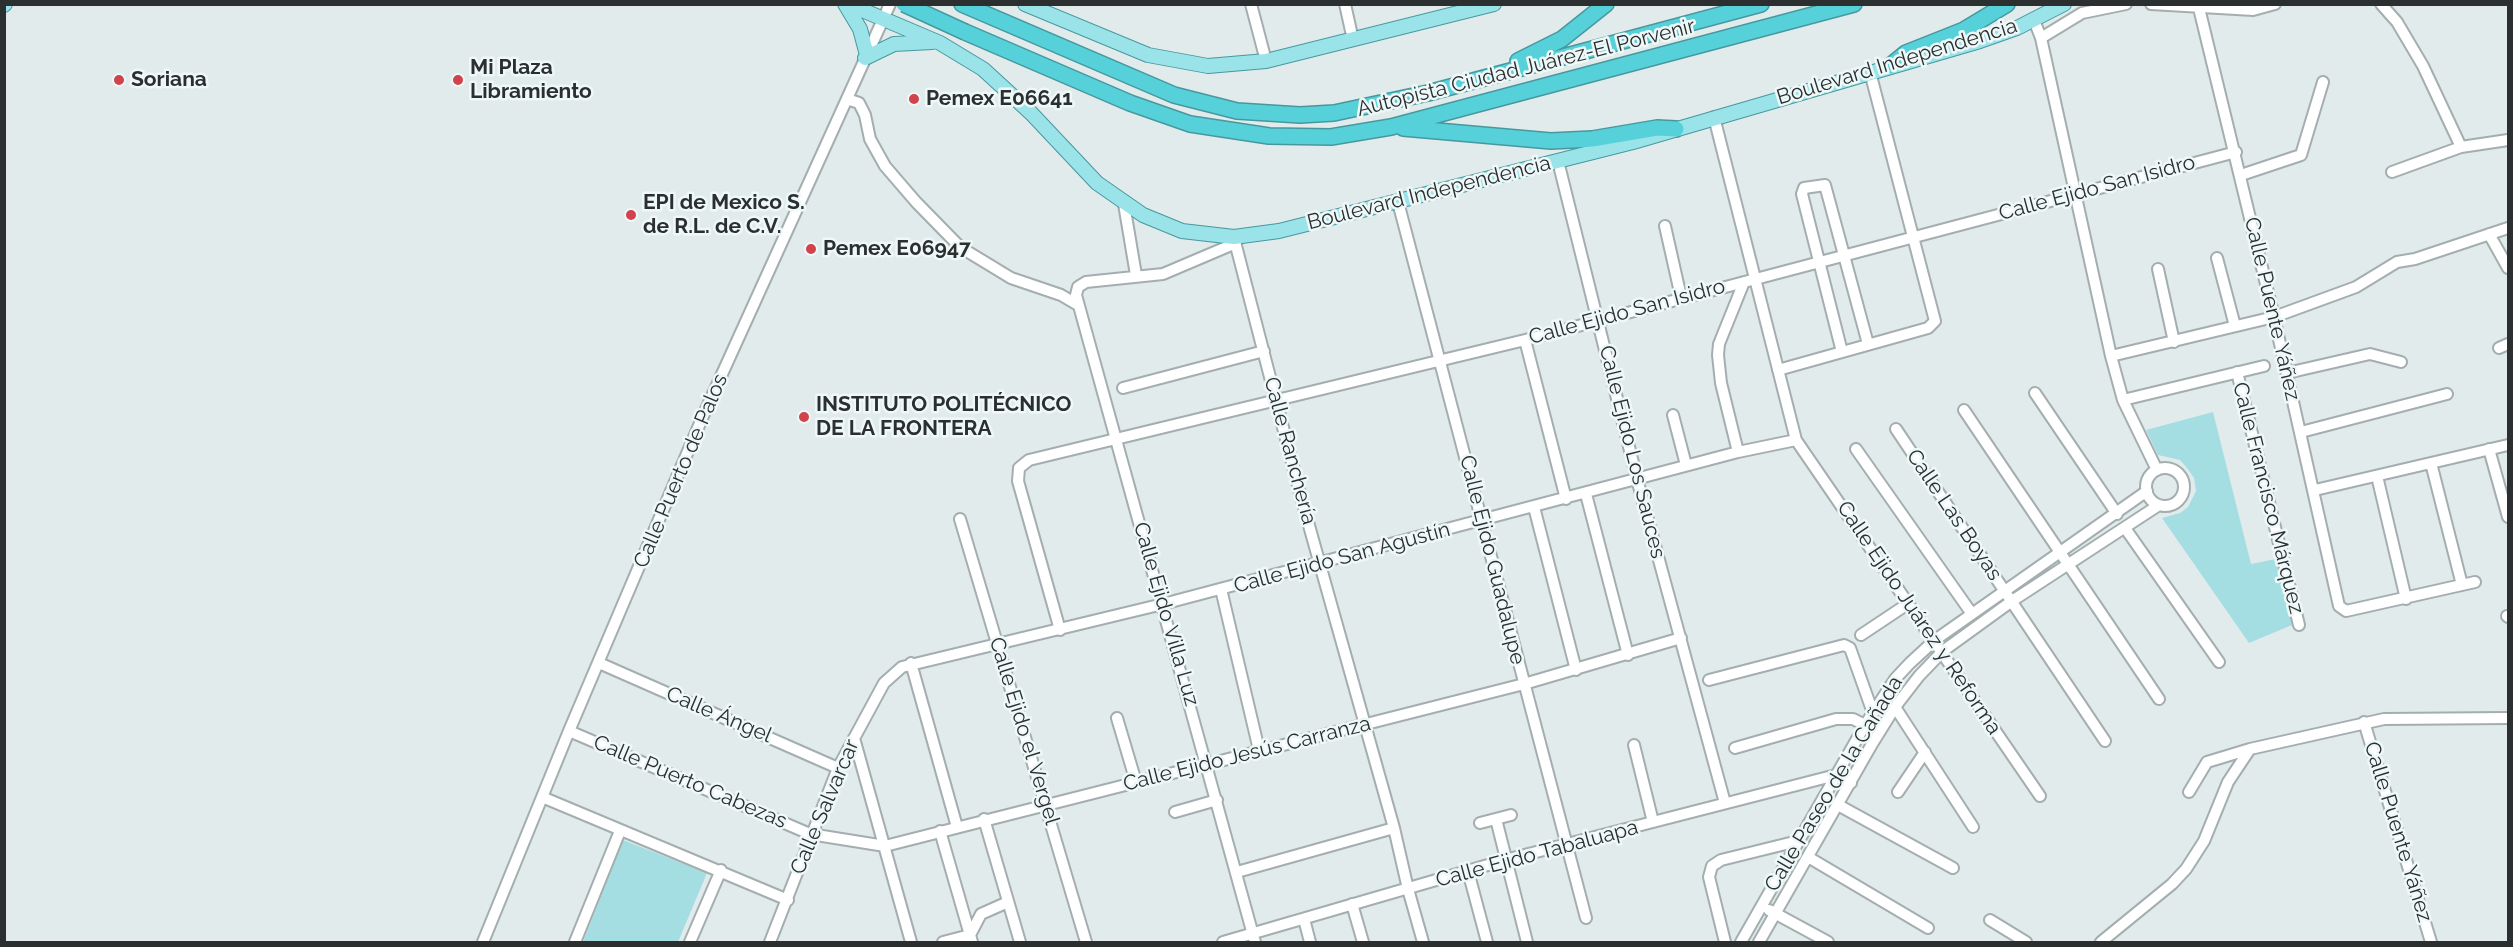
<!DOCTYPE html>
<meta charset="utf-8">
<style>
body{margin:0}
#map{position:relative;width:2513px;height:947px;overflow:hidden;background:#e1ebeb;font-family:Raleway,sans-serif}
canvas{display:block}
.frame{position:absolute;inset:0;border:6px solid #2b2f2f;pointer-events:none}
</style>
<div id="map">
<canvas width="2513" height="947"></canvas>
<div class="frame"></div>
</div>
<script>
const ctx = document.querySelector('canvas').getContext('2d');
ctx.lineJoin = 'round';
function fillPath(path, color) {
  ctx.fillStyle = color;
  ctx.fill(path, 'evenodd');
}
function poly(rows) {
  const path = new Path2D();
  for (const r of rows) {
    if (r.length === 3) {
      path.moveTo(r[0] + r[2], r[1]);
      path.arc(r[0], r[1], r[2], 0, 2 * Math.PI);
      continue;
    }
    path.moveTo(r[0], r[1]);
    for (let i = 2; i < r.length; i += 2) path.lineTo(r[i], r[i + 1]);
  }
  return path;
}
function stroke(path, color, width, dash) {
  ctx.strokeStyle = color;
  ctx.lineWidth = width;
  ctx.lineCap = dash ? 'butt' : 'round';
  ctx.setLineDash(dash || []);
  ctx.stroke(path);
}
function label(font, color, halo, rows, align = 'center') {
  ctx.font = font + ' Raleway,sans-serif';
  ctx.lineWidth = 5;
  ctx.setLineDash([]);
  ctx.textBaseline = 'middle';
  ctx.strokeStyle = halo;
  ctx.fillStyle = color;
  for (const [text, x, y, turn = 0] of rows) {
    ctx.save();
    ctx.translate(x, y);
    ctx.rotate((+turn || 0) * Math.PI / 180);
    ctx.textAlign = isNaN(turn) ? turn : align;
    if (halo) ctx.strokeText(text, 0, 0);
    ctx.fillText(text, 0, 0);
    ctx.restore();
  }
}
fillPath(poly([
 [2213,412,2251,564,2276,559,2292,625,2249,643,2162,518,2180,513,2188,507,2196,491,2194,478,2187,468,2180,460,2158,455,2146,430],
 [623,840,707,873,678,942,583,942]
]), '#a5dee2');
const minor = poly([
 [1251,4,1266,61],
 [1345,4,1353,40],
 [2151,4,2253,10,2275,4],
 [2381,4,2397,22,2423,66,2461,147],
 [2199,8,2274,317,2339,606,2346,611,2475,582],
 [2034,20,2041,38,2111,356,2123,400,2157,470],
 [2041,38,2082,13,2126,4],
 [847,99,859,103,865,115,870,139,885,166,916,202,960,247,1011,278,1061,295,1078,305],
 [1714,117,1796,440,2040,796],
 [1558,161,1637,479,1725,803],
 [2392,172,2461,147,2508,140],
 [2241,175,2301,155,2323,82],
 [1398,202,1586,918],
 [1124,204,1136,275],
 [1665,226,1681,297],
 [2489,234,2508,268],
 [1234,238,1301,497,1394,828,1408,889,1423,942],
 [1236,243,1163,274,1086,282,1078,287,1076,295,1255,942],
 [2217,258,2235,326],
 [2158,269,2174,342],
 [1525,340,1566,499],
 [2499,348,2508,344],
 [1842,352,1802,194,1804,188,1825,185,1868,344],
 [2111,356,2274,317,2356,287,2397,262,2415,259,2508,228],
 [1778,370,1928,328,1935,321,1870,72],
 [2237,372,2299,625],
 [2287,373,2370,354,2401,362],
 [1123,388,1264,351],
 [2035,393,2117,514],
 [2123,400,2264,366],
 [1964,410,2159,699],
 [1673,415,1686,465],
 [1896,429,2105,741],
 [2301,432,2447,394],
 [1856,449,1972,614],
 [2489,449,2508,517],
 [1738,452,1721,383,1718,355,1719,344,1744,282],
 [2431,463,2462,585],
 [2165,487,19],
 [2377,476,2406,599],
 [2315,490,2508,445],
 [1586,494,1628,655],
 [1534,507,1576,670],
 [960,519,1086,942],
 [2125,528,2219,662],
 [1221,589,1259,750],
 [2507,616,2508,617],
 [1060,630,1018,481,1019,468,1029,460,1525,340,2236,152],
 [1861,635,1909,603],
 [599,663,838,768],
 [911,663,957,827],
 [1709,680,1844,645,1850,648,1873,713],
 [1895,707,1973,827],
 [1117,718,1136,782],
 [2364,722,2431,942],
 [569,731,810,834,885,846,1524,684,1681,638],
 [854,738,911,942],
 [1634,745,1653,822],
 [1735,748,1836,719,1853,719,1865,725],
 [1898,792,1925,752],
 [2189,792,2207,762,2250,749],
 [542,797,788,900],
 [1838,805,1953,868],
 [1175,812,1217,800],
 [984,819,1020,942],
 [1496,819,1527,942],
 [1480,823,1511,815],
 [940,831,972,942],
 [1808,857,1928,928],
 [1468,871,1487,942],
 [1237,872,1394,828],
 [1352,904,1363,942],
 [1769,910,1828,942],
 [1304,919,1310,942],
 [1990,920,2026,942],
 [483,942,569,731,703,416,890,4],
 [575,942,620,831],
 [690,942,721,870],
 [770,942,838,768,884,683,902,667,1163,604,1738,452,1796,440],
 [943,942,970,935,981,914,1008,902],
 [1223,942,1505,860,1836,775,1851,783],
 [1725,942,1709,877,1712,866,1721,860,1798,841],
 [1741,942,1865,725,1895,679,1910,663,1935,640,2147,491],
 [1759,942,1872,744,1895,707,1919,676,1943,651,2012,601,2159,505],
 [2101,942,2172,884,2186,869,2204,841,2228,782,2250,749,2384,719,2508,718]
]);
const major = poly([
 [845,4,860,29,867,55],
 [848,4,940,43,983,69,1031,113,1097,183,1143,215,1182,231,1234,237,1279,231,1633,142,1980,41,2017,28,2064,4],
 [1025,4,1148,55,1208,66,1266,61,1494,4],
 [4,5,5,4],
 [865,58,894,44,932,42]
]);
const highway = poly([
 [962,4,1174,95,1237,111,1300,115,1334,113,1428,93,1761,4],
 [965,32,1130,103,1190,124,1269,136,1331,137,1391,127,1854,4],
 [1518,61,1562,39,1606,4],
 [1890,66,1906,53,1964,30,2007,4],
 [1403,128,1551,141,1592,139,1657,128,1676,129]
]);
stroke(minor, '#a5aeaf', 14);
stroke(major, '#47989e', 16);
stroke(highway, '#47989e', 18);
stroke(minor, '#fff', 10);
stroke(major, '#9ae3e9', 14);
stroke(highway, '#56d1da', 15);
const highwayBridge = poly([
 [904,4,965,32]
]);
stroke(highwayBridge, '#47989e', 18, []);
stroke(highwayBridge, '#56d1da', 15);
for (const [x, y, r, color] of [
 [119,80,6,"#d2424a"],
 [458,80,6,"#d2424a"],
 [914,99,6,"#d2424a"],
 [631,215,6,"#d2424a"],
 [811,249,6,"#d2424a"],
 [804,417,6,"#d2424a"]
]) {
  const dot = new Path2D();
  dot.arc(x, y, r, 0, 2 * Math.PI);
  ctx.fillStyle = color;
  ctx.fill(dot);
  stroke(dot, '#eef8f8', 2);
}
label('21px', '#2b2f2f', '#eef8f8', [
 ["Boulevard Independencia",1897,62,-17],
 ["Autopista Ciudad Juárez-El Porvenir",1526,68,-14],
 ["Calle Ejido San Isidro",2097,188,-15],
 ["Boulevard Independencia",1429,193,-14],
 ["Calle Puente Yáñez",2272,309,77],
 ["Calle Ejido San Isidro",1627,312,-15],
 ["Calle Ranchería",1290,451,75],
 ["Calle Ejido Los Sauces",1632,452,76],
 ["Calle Puerto de Palos",681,471,-67],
 ["Calle Francisco Márquez",2268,498,76],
 ["Calle Las Boyas",1954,515,56],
 ["Calle Ejido San Agustín",1342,558,-15],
 ["Calle Ejido Guadalupe",1492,560,76],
 ["Calle Ejido Villa Luz",1166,614,74],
 ["Calle Ejido Juárez y Reforma",1919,618,56],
 ["Calle Ángel",719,715,23],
 ["Calle Ejido el Vergel",1024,731,73],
 ["Calle Ejido Jesús Carranza",1247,754,-14],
 ["Calle Puerto Cabezas",690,782,23],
 ["Calle Paseo de la Cañada",1834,784,-59],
 ["Calle Salvarcar",825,807,-67],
 ["Calle Puente Yáñez",2398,832,73],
 ["Calle Ejido Tabaluapa",1537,854,-15]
]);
label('bold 21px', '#2b2f2f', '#eef8f8', [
 ["Mi Plaza",470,68],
 ["Libramiento",470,92],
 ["Soriana",131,80],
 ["Pemex E06641",926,99],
 ["EPI de Mexico S.",643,203],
 ["de R.L. de C.V.",643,227],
 ["Pemex E06947",823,249],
 ["INSTITUTO POLITÉCNICO",816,405],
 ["DE LA FRONTERA",816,429]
], 'left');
</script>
